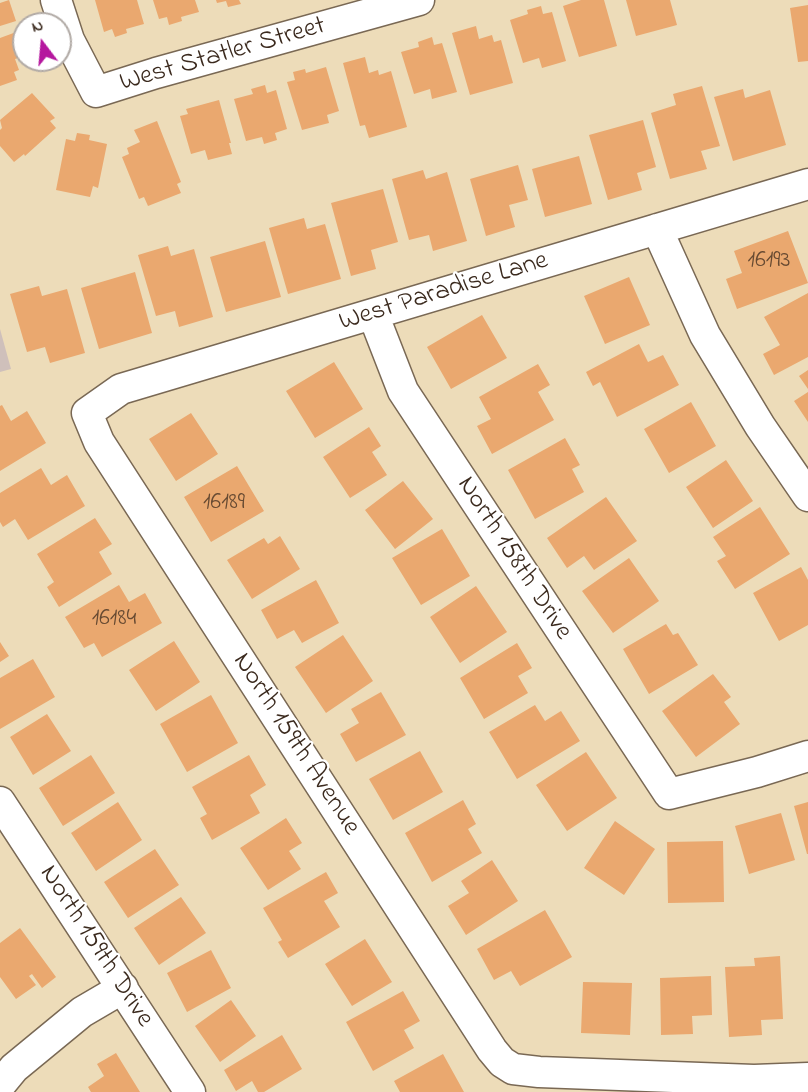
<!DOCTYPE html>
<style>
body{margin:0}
#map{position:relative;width:808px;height:1092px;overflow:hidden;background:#eddcb9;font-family:"Indie Flower",sans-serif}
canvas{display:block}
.north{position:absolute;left:12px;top:12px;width:60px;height:60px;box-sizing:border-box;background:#fff;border:2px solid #b1aaa5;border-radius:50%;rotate:344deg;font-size:16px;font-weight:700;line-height:24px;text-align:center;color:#3b2a1e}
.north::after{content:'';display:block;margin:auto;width:21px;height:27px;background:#b5179e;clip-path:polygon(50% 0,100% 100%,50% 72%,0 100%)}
</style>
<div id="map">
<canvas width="808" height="1092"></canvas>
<div class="north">N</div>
</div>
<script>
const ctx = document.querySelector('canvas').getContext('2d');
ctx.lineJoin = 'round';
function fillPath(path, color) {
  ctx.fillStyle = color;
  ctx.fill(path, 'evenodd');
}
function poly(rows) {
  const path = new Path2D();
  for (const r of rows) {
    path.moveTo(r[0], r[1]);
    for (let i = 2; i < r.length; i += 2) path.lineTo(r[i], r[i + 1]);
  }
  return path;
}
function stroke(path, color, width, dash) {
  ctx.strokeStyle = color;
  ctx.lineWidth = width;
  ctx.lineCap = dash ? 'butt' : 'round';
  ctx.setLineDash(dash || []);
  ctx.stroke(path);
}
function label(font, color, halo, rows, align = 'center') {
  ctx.font = font + ' "Indie Flower",sans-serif';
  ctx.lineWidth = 4.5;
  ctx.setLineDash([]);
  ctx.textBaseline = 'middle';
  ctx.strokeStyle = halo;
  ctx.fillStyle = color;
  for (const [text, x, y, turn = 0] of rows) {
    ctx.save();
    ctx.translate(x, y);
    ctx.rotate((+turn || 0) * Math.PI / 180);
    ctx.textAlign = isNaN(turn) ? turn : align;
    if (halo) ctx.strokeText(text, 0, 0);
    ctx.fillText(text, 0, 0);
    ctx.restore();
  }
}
fillPath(poly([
 [0,329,11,369,0,372]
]), '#cfc0bb');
fillPath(poly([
 [9,0,16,21,0,26,0,3],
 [95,0,137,0,144,24,126,29,127,33,115,37,112,29,104,32],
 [153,0,195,0,199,12,181,17,182,21,169,25,167,17,159,19],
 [216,0,239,0,241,4,228,7,226,1,217,3],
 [581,0,604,0,617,46,579,57,563,6],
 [626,0,670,0,677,25,636,36],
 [808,5,808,61,798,62,790,8],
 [541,6,543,14,552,12,566,61,542,68,539,58,523,63,510,20,528,14,527,10],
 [476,26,479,39,492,35,494,42,501,40,513,83,470,95,452,33],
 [19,31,24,44,24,56,15,59,19,70,14,72,17,80,0,86,0,38],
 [432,37,434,45,442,43,457,92,432,99,430,89,414,94,401,52,419,47,418,42],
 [365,57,369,73,378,70,379,75,391,71,407,127,369,138,365,125,360,126,343,63],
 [326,67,339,111,327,115,329,123,302,130,287,82,295,80,293,72,305,69,306,73],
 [265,85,267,93,276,90,287,129,275,133,277,140,264,144,262,137,246,141,234,99,253,94,251,89],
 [702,86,720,146,701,151,707,169,670,179,651,113,676,105,673,94],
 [743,89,745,98,770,90,786,145,733,161,714,97],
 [32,93,55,118,50,121,56,128,25,156,24,154,14,162,0,146,0,130,2,128,0,120],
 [219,100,231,143,229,143,232,154,208,160,205,150,191,154,180,116,188,114,186,109],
 [643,120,656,167,637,173,642,190,608,200,589,135],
 [157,121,181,182,177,184,181,193,148,206,144,197,139,199,122,157,129,154,127,148,140,142,134,130],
 [77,133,90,135,89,140,107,144,98,188,93,186,90,197,56,190,66,139,75,141],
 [579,156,592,204,545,217,532,169],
 [518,165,528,200,509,205,515,227,486,236,470,179],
 [423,170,426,179,447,172,467,241,433,251,429,235,409,240,392,179],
 [383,189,398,242,371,250,376,269,351,276,331,203],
 [304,218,307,229,325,224,341,279,288,294,269,228],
 [788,231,808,283,737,309,726,279,742,273,734,251],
 [265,241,281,297,226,312,210,257],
 [168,246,171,256,194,249,213,317,179,327,175,311,156,316,138,255],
 [135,272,152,333,99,349,81,288],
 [629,277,650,325,605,344,584,296],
 [39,286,42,296,67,289,85,353,50,363,45,347,27,352,10,294],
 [808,293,808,357,774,375,763,354,780,345,764,317],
 [482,315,507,358,451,389,427,347],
 [639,344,648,362,663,355,679,385,617,417,600,382,593,386,586,372],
 [334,362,363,409,315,438,286,391],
 [538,364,550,385,538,392,554,420,492,454,477,426,491,419,479,397],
 [808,370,808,389,799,376],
 [808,392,808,422,794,401],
 [691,402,716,446,669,473,644,429],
 [2,405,11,421,27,411,46,443,0,471,0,406],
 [191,413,218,454,176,481,149,439],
 [369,427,381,446,372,452,387,475,350,498,323,457],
 [565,438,580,465,572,469,584,492,535,519,508,470],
 [726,460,753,501,713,528,686,487],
 [237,466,264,511,211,542,184,497],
 [41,468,51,485,67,475,85,506,28,540,15,519,3,527,0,522,0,493],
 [403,481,433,519,395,549,365,510],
 [606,497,637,541,594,570,584,556,567,568,547,538],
 [760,507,790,554,735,589,717,561,726,556,713,537],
 [95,518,112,544,99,552,112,574,59,607,47,587,54,582,37,554],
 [442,529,470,576,421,605,392,558],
 [280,536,300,569,252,599,227,560,264,538,268,544],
 [629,558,659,601,613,633,582,591],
 [801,567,808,580,808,625,779,641,753,593],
 [316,580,339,623,302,643,294,630,277,639,261,610],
 [119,585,129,602,145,593,162,623,102,657,94,643,84,648,65,617],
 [476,586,507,632,460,663,430,617],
 [666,624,673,635,678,633,698,665,649,694,623,649],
 [343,635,373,681,326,713,295,667],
 [174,641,200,682,156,711,129,670],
 [0,642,9,656,0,662],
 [517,643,532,668,518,676,528,693,484,719,460,678],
 [33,659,55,697,0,729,0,678],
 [713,674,731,697,724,702,740,724,696,757,662,711],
 [381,692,406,735,356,762,340,734,359,723,351,709],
 [211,695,238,743,187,772,160,724],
 [535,705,545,721,561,711,580,741,517,779,489,732],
 [47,714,71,751,33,775,10,737],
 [420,751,443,792,393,820,369,779],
 [586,752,617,798,567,831,536,785],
 [91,755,115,793,63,826,39,788],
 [249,755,266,785,250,795,260,813,212,840,200,818,207,814,192,787],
 [463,800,476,824,468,829,482,853,432,882,405,833],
 [118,802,142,840,96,871,71,833],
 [808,802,808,854,807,854,794,806],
 [781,813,795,860,749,874,735,826],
 [286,818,302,843,289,851,301,869,268,890,240,848],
 [615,821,655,849,624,895,584,868],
 [723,841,724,902,668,903,667,842],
 [155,849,179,885,128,918,104,882],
 [492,860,518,901,466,935,448,906,469,893,461,881],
 [326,872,338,893,324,901,340,927,288,958,278,942,282,940,263,908],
 [181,897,206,933,159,965,134,928],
 [545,910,572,957,520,986,511,971,494,980,477,949],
 [20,928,56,977,42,988,32,974,29,976,36,985,16,999,0,977,0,943],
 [365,939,392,982,352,1006,325,964],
 [211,950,231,988,187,1012,167,973],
 [780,956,783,1019,761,1020,762,1035,729,1037,725,967,755,966,754,958],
 [711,976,712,1015,692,1016,693,1034,661,1035,660,978],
 [583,982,632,983,630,1035,581,1033],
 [403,991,420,1021,404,1030,414,1048,373,1071,346,1022],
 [231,1000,256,1036,220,1062,195,1026],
 [282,1035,302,1069,264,1092,258,1092,252,1081,236,1091,224,1070],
 [116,1053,140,1092,91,1092,88,1087,104,1076,97,1064],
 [443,1054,464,1092,400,1092,394,1081]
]), '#eaa86f');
const minor = poly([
 [56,0,69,40,96,92,156,73,419,0],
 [808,184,121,389,87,413,99,442,492,1050,502,1062,513,1069,539,1072,754,1080,808,1078],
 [657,229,705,335,760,426,808,496],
 [373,314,403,391,669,794,757,772,808,756],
 [0,802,190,1092],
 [0,1085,14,1068,82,1012,123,988]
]);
stroke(minor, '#796854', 33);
stroke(minor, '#fff', 30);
label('24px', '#674a32', null, [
 ["16193",769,262],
 ["16189",224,504],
 ["16184",114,620]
]);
label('27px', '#3b2a1e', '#fff', [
 ["West Statler Street",223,56,-16],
 ["West Paradise Lane",444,293,-17],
 ["North 158th Drive",513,559,57],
 ["North 159th Avenue",295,745,57],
 ["North 159th Drive",95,947,57]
]);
</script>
